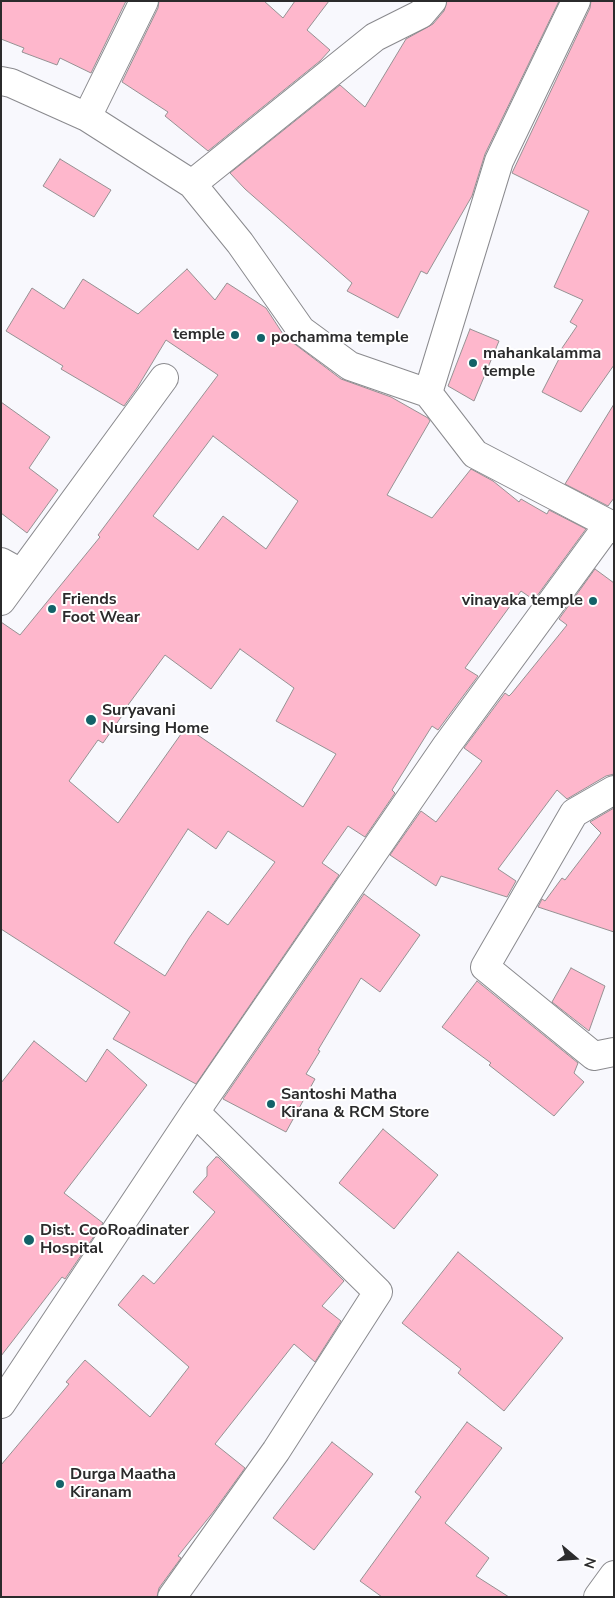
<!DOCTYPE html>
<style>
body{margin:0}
#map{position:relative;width:615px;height:1598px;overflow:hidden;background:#f8f8fd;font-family:"Nunito Sans",sans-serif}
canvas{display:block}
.frame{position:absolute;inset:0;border:2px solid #2b2b2c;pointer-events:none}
.north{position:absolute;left:550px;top:1533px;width:50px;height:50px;-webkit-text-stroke:4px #fff;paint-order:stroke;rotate:108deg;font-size:14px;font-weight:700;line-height:20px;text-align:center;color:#2b2b2c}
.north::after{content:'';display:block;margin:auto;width:18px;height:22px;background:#2b2b2c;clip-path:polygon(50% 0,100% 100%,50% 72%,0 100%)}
</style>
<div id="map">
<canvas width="615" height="1598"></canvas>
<div class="frame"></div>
<div class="north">N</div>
</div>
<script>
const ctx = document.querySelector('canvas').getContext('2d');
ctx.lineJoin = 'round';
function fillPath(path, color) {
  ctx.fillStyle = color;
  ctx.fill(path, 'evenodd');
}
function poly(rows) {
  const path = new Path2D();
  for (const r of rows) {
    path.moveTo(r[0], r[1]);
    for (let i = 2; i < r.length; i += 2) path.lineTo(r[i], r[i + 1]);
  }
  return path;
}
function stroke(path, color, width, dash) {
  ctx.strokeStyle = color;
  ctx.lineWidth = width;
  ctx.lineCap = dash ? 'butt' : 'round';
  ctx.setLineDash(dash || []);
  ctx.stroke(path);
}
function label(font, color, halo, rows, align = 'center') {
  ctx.font = font + ' "Nunito Sans",sans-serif';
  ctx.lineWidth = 4;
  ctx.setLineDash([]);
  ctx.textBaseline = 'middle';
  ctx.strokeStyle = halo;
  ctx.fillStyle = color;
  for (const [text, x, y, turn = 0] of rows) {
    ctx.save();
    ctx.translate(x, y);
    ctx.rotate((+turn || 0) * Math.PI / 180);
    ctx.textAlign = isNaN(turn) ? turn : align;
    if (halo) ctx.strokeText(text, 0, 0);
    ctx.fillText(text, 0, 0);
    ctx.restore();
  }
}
const building = poly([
 [1,1,126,1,91,73,60,58,57,65,22,52,24,48,1,39,1,1],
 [159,1,264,1,283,18,295,1,329,1,307,30,330,50,320,61,208,151,165,116,168,112,122,82,158,8,159,1],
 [447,1,559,1,485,154,472,196,427,274,421,271,398,318,347,291,352,283,245,189,230,173,340,85,365,107,406,39,433,24,444,11,447,1],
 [591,1,614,1,614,365,581,412,542,392,562,353,560,351,577,326,570,322,583,300,554,287,589,211,512,173,590,8,591,1],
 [60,159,111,190,94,217,43,186,60,159],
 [187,269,215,300,227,283,266,308,283,334,292,342,341,379,391,397,428,418,430,421,387,495,432,518,471,469,493,481,519,502,521,499,547,514,549,510,586,529,534,600,521,591,465,668,478,676,438,730,432,726,392,790,395,793,365,837,348,826,322,863,339,875,196,1084,113,1039,130,1012,1,929,1,622,20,635,100,537,98,535,218,375,166,340,137,388,124,406,61,369,63,366,6,331,32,288,64,309,83,279,138,314,187,269],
 [213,436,298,501,266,549,223,516,198,550,153,516,213,436],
 [240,649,294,688,276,721,336,754,303,807,186,727,118,823,69,781,98,740,103,743,126,710,125,709,165,655,211,689,240,649],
 [188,829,216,849,228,831,275,862,228,925,208,911,189,938,165,976,114,943,188,829],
 [470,329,499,341,474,401,448,386,470,329],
 [1,402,50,437,29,468,58,490,27,533,1,513,1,402],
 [614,404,614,498,608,506,565,484,614,404],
 [595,569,614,583,614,774,606,776,567,799,557,790,498,869,516,881,507,897,441,876,436,886,390,855,421,811,436,822,482,761,464,748,505,693,509,696,512,693,567,625,559,619,595,569],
 [614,808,614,932,538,907,542,899,545,901,562,878,565,880,601,833,590,822,614,808],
 [364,894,420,935,380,992,361,978,318,1050,320,1051,306,1074,315,1079,286,1132,223,1099,364,894],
 [571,968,605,986,589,1031,552,1002,571,968],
 [477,981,578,1063,574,1073,584,1082,554,1116,489,1065,491,1063,442,1027,477,981],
 [34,1041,86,1082,107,1049,147,1085,64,1193,103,1223,65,1279,62,1277,1,1356,1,1083,34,1041],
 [383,1129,438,1175,394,1229,339,1183,383,1129],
 [216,1157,218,1157,344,1281,322,1306,341,1321,315,1362,294,1344,215,1444,245,1468,214,1511,178,1556,181,1558,159,1588,157,1597,1,1597,1,1465,69,1384,66,1382,85,1360,150,1417,189,1367,118,1305,143,1275,154,1284,215,1212,193,1192,207,1176,207,1167,216,1157],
 [458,1252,563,1338,504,1411,458,1373,461,1369,402,1323,458,1252],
 [467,1422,502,1448,445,1523,489,1558,476,1576,509,1597,382,1597,360,1581,421,1497,415,1492,467,1422],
 [332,1442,373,1474,314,1550,273,1518,332,1442]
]);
fillPath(building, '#feb7cc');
stroke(building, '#969193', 1);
const minor = poly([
 [1,81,11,83,87,117,192,184,240,243,301,330,350,366,428,393,475,454,609,524,614,529],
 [87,117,144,1],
 [192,184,375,37,421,14,432,1],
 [428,393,499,161,576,1],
 [1,562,21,573],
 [1,601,164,378],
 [614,790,574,813,485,967,594,1056,614,1052],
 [1,1404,195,1112,447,745,609,524],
 [172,1597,276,1451,378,1292,195,1112],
 [598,1597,614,1575]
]);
stroke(minor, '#8a8a8e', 30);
stroke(minor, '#fff', 28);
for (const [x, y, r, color] of [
 [235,335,5,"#136268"],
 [261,338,5,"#136268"],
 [473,363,5,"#136268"],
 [593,601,5,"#136268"],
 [52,609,5,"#136268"],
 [91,720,6,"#136268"],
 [271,1104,5,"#136268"],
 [29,1240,6,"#136268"],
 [60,1484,5,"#136268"]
]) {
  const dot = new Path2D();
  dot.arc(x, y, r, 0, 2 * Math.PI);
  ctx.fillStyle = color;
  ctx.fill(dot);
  stroke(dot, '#fff', 2);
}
label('bold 16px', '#2b2b2c', '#fff', [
 ["temple",225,335,"right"],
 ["pochamma temple",271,338],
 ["mahankalamma",483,354],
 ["temple",483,372],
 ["Friends",62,600],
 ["Foot Wear",62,618],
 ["vinayaka temple",583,601,"right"],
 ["Suryavani",102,711],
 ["Nursing Home",102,729],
 ["Santoshi Matha",281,1095],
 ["Kirana & RCM Store",281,1113],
 ["Dist. CooRoadinater",40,1231],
 ["Hospital",40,1249],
 ["Durga Maatha",70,1475],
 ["Kiranam",70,1493]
], 'left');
</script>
